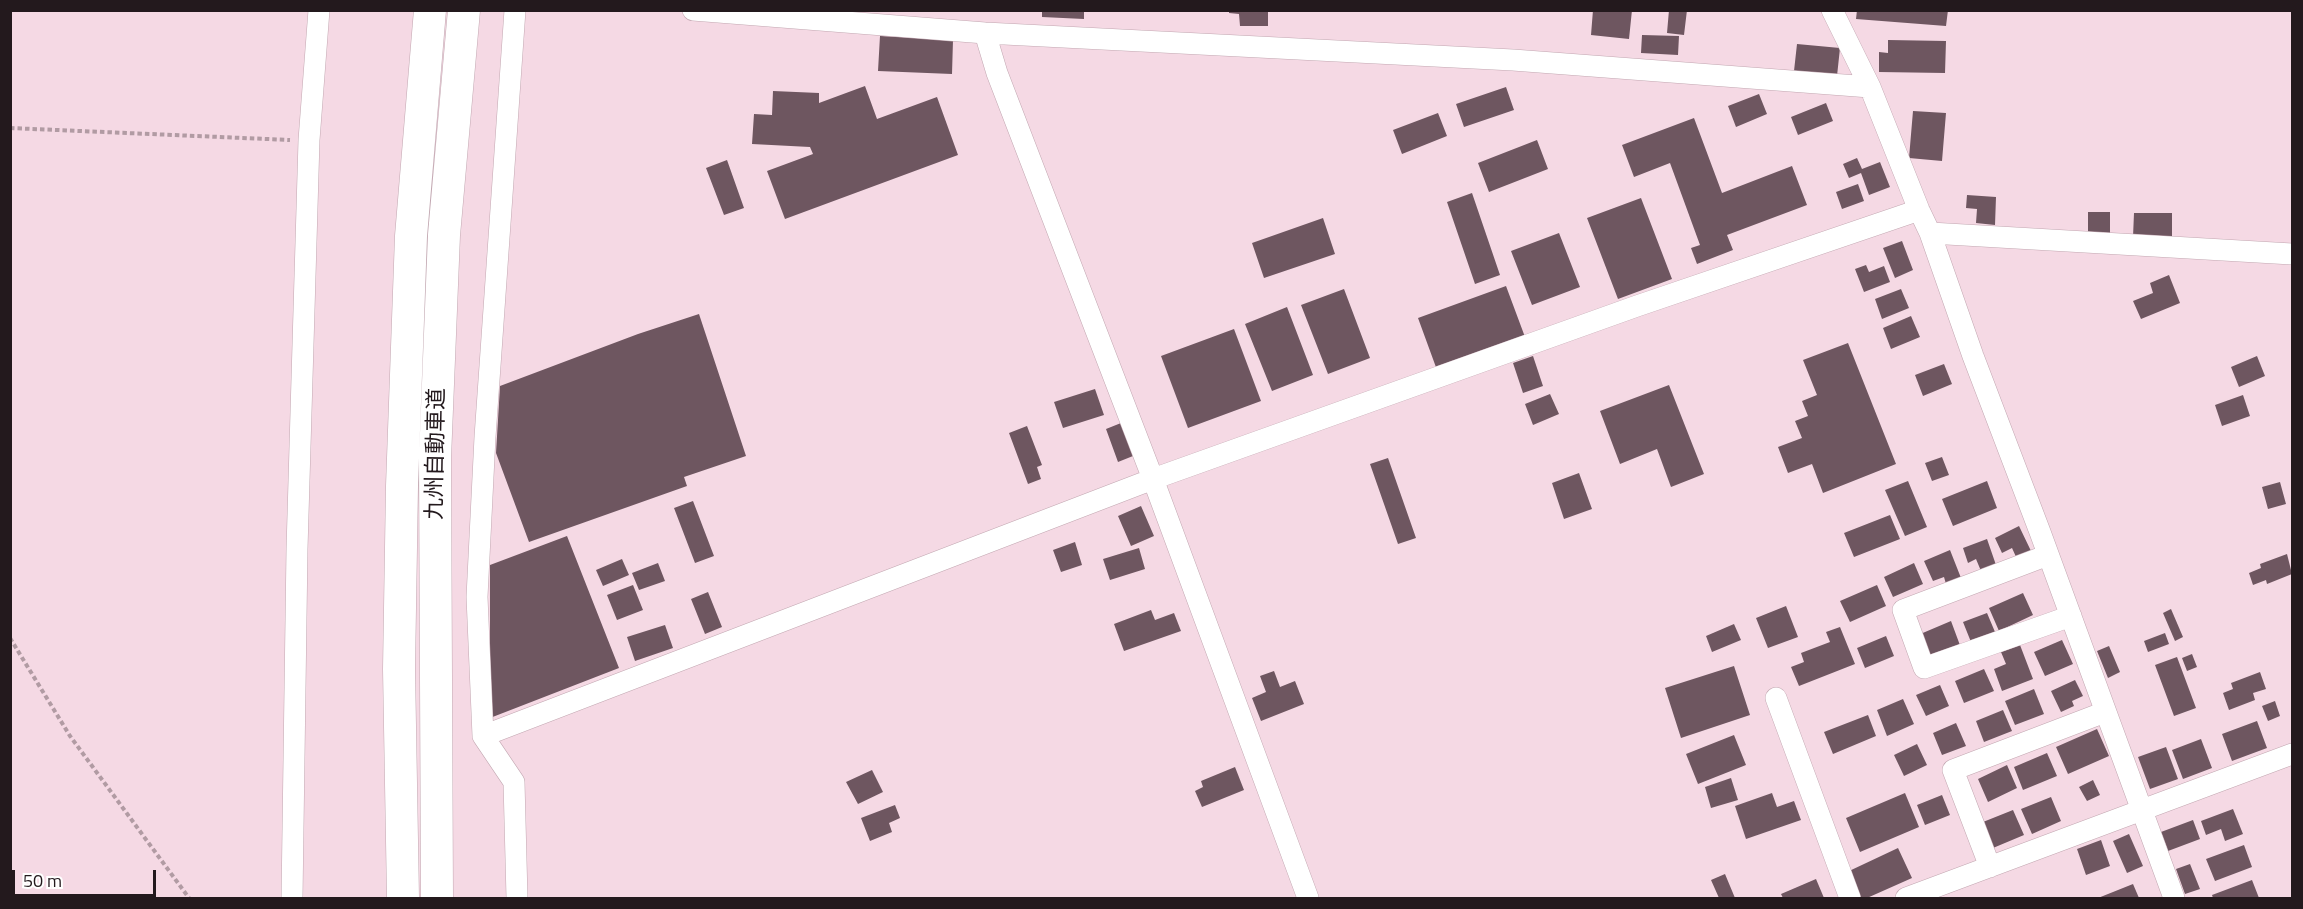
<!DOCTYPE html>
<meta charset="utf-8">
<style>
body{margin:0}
#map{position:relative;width:2303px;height:909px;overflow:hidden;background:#f5d9e4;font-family:"Titillium Web",sans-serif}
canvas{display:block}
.frame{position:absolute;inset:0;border:12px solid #23191d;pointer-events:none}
.scale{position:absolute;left:12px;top:870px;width:144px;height:27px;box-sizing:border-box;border:3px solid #23191d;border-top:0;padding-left:8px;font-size:18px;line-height:21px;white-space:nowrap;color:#23191d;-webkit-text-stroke:4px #fff;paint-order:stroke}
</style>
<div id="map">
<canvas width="2303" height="909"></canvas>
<div class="frame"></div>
<div class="scale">50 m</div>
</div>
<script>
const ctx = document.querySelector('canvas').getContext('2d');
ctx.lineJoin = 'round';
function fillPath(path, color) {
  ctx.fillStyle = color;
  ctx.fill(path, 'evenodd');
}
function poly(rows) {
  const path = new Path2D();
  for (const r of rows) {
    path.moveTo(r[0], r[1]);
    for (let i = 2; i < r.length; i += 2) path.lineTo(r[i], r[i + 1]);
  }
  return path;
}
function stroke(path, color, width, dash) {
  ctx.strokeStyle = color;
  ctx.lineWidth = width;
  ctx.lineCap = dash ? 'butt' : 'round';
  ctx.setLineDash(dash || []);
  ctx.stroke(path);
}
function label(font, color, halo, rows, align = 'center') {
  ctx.font = font + ' "Titillium Web","Noto Sans JP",sans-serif';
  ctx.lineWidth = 6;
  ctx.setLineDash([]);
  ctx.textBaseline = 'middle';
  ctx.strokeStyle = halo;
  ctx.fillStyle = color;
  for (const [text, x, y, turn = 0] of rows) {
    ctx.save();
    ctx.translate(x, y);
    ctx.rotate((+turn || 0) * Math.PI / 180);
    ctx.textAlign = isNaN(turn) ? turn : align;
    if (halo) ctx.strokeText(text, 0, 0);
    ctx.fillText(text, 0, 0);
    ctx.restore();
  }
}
fillPath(poly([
 [1042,10,1084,10,1084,19,1042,17],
 [1229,10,1268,10,1268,26,1240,26,1239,14,1229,13],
 [1593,10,1632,10,1629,39,1591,35],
 [1669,10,1687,10,1684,35,1667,33],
 [1857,10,1948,10,1946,26,1856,19],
 [1642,35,1679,36,1678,55,1641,53],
 [880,36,953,40,952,74,878,71],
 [1888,40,1946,41,1945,73,1879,72,1879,52,1888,53],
 [1797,44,1840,48,1837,76,1794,71],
 [865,86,877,119,937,97,958,155,785,219,767,171,813,154,810,147,752,144,754,114,772,115,773,91,819,93,819,103],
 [1506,87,1514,110,1464,127,1456,104],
 [1759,94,1767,114,1736,127,1728,106],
 [1826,103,1833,121,1798,135,1791,117],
 [1913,111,1946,113,1942,161,1909,158],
 [1438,113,1447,136,1402,154,1393,130],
 [1694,118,1722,193,1792,166,1807,205,1727,235,1733,250,1697,264,1691,248,1700,245,1670,163,1634,177,1622,145],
 [1537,140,1548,169,1489,192,1478,163],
 [1857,158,1862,169,1880,162,1890,187,1869,195,1861,173,1849,178,1843,164],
 [727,160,744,208,724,215,706,168],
 [1858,184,1864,201,1842,209,1836,192],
 [1472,193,1500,275,1475,284,1447,202],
 [1967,195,1996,197,1995,225,1976,223,1977,209,1966,208],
 [1641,198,1672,279,1618,299,1587,218],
 [2088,212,2110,212,2110,234,2088,234],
 [2134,213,2172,213,2172,237,2133,237],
 [1323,218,1335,254,1264,278,1252,243],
 [1559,233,1580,287,1532,305,1511,251],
 [1902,241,1913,270,1895,278,1883,248],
 [1866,265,1869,272,1884,266,1890,282,1864,292,1855,269],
 [2169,275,2180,303,2141,319,2133,301,2153,293,2150,283],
 [1506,286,1525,337,1437,370,1418,318],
 [1344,289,1370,358,1328,374,1301,305],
 [1901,289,1909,308,1882,319,1875,299],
 [1287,307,1313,375,1272,391,1245,324],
 [699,314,746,456,684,477,687,486,529,542,496,453,500,386,638,334],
 [1911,316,1920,337,1891,349,1883,328],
 [1234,329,1261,401,1188,428,1161,356],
 [1848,343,1896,464,1823,493,1812,464,1788,473,1778,447,1802,438,1795,421,1808,416,1802,401,1817,395,1803,360],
 [1533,356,1543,386,1523,393,1513,363],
 [2257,356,2265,376,2239,387,2231,367],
 [1944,364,1952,384,1923,396,1915,375],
 [1669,385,1704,474,1671,487,1657,449,1620,464,1600,411],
 [1095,389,1104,415,1063,428,1054,402],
 [1550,394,1559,414,1533,425,1525,404],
 [2243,395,2250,416,2222,426,2215,405],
 [1121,423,1133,456,1118,462,1106,429],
 [1027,426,1042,465,1037,467,1041,479,1028,484,1009,433],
 [1942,457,1949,475,1932,481,1925,463],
 [1388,458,1416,538,1398,544,1370,464],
 [1579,473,1592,509,1564,519,1552,483],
 [1908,481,1927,527,1905,536,1885,490],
 [1987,481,1997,508,1953,526,1942,499],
 [2280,482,2286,504,2268,509,2262,487],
 [693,501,714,556,695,563,674,508],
 [1141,506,1154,536,1131,546,1118,516],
 [1890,515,1900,539,1854,557,1844,533],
 [2019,526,2031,551,2017,559,2012,548,2002,553,1995,538],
 [567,536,619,668,490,718,490,565],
 [1987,539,1996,565,1981,571,1976,559,1968,563,1963,548],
 [1075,542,1082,565,1061,572,1053,550],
 [1139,548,1145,569,1110,580,1103,559],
 [1950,550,1961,578,1946,584,1944,577,1933,581,1924,561],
 [2287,554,2292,574,2267,584,2266,580,2253,585,2249,573,2261,568,2260,564],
 [622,559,629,575,603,586,596,570],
 [658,563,665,581,639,590,632,573],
 [1914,563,1923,584,1893,597,1884,577],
 [633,585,643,610,617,620,607,595],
 [1877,585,1886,606,1850,622,1840,601],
 [708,592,722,627,705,634,691,599],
 [2023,593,2033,615,1999,631,1989,608],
 [1786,606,1798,637,1768,648,1756,618],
 [2171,609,2183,637,2175,641,2163,613],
 [1151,610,1155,620,1174,613,1181,631,1124,651,1114,624],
 [1987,613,1995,632,1971,642,1963,622],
 [1951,621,1961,648,1928,661,1918,635],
 [1734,624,1741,640,1712,652,1706,636],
 [665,625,673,648,635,661,627,637],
 [1840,627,1855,664,1799,686,1791,667,1804,662,1801,653,1830,642,1826,632],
 [2165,633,2169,644,2148,652,2144,641],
 [1886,636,1894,656,1865,668,1857,648],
 [2062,640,2073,664,2045,676,2034,652],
 [2020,645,2033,679,2002,691,1994,669,2006,664,2001,652],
 [2109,646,2120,672,2108,678,2097,651],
 [2192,654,2197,667,2187,671,2182,658],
 [2177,657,2196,708,2174,716,2155,665],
 [1734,666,1750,715,1681,738,1665,688],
 [1984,669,1994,691,1964,703,1955,681],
 [1274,671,1280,687,1295,681,1304,704,1261,721,1252,698,1266,692,1260,676],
 [2260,672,2266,689,2253,693,2255,700,2229,710,2223,693,2233,689,2231,683],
 [2075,680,2083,696,2072,701,2074,706,2061,712,2051,691],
 [1940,685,1949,706,1926,716,1916,695],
 [2034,689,2044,714,2015,725,2005,701],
 [1903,699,1914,724,1887,736,1877,710],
 [2275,701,2280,716,2268,721,2262,706],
 [2003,710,2012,731,1984,742,1976,721],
 [1868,715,1876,736,1833,754,1824,732],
 [2257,721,2267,748,2232,761,2222,734],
 [1956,723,1966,746,1942,755,1933,733],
 [2097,729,2109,756,2068,774,2056,747],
 [1734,735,1746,765,1698,784,1686,754],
 [2201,739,2212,768,2183,779,2172,750],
 [1917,744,1927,765,1904,776,1894,755],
 [2166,747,2178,779,2150,789,2138,757],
 [2047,753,2057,776,2023,790,2014,767],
 [2007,765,2017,788,1988,802,1978,779],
 [1235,767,1244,790,1202,807,1195,791,1203,787,1201,781],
 [872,770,883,792,858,804,846,782],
 [1731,778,1738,800,1711,808,1705,787],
 [2093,780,2100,795,2087,801,2079,787],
 [1772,793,1777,807,1794,801,1801,820,1746,839,1735,806],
 [1905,793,1919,827,1860,852,1846,818],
 [1942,795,1950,815,1925,825,1917,805],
 [2051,797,2061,821,2032,834,2021,809],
 [895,805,900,818,889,823,892,832,870,841,861,818],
 [2233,809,2243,834,2225,841,2221,829,2206,835,2201,821],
 [2013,810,2024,835,1993,848,1983,822],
 [2193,820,2200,839,2168,851,2161,832],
 [2129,834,2143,866,2127,873,2113,841],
 [2101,840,2110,866,2086,875,2077,849],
 [2244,845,2252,867,2215,881,2206,859],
 [1898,848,1912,878,1867,898,1859,898,1847,872],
 [2190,864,2200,889,2185,894,2176,869],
 [1725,874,1735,898,1719,898,1711,880],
 [1816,879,1824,898,1783,898,1781,894],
 [2252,880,2259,898,2213,898,2212,895],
 [2133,884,2139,898,2098,898]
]), '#6e5660');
const minor = poly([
 [515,10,485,437,477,597,483,736,514,782,517,898],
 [693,10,985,33,1513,60,1870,87],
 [1832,10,1870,87,1919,210,1930,233,1973,356,2040,532,2174,898],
 [985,33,997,73,1153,479,1308,898],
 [1930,233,2292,254],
 [2048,555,1903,610,1924,668,2071,616],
 [1776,698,1850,898],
 [483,736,1153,479,1637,306,1919,210],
 [1990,867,1953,770,2105,712],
 [292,898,297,549,309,140,319,10],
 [1906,898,2292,754]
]);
const highway = poly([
 [403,898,399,669,402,486,411,236,430,10],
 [437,898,435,458,444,235,464,10]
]);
stroke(minor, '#c2a7b1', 22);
stroke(highway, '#c2a7b1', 33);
stroke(poly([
 [10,128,290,140],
 [10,638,70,736,189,898]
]), '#b19ba3', 4, [4.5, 3]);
stroke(minor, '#fff', 21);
stroke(highway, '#fff', 32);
label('22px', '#23191d', '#fff', [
 ["九州自動車道",437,454,-89]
]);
</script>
